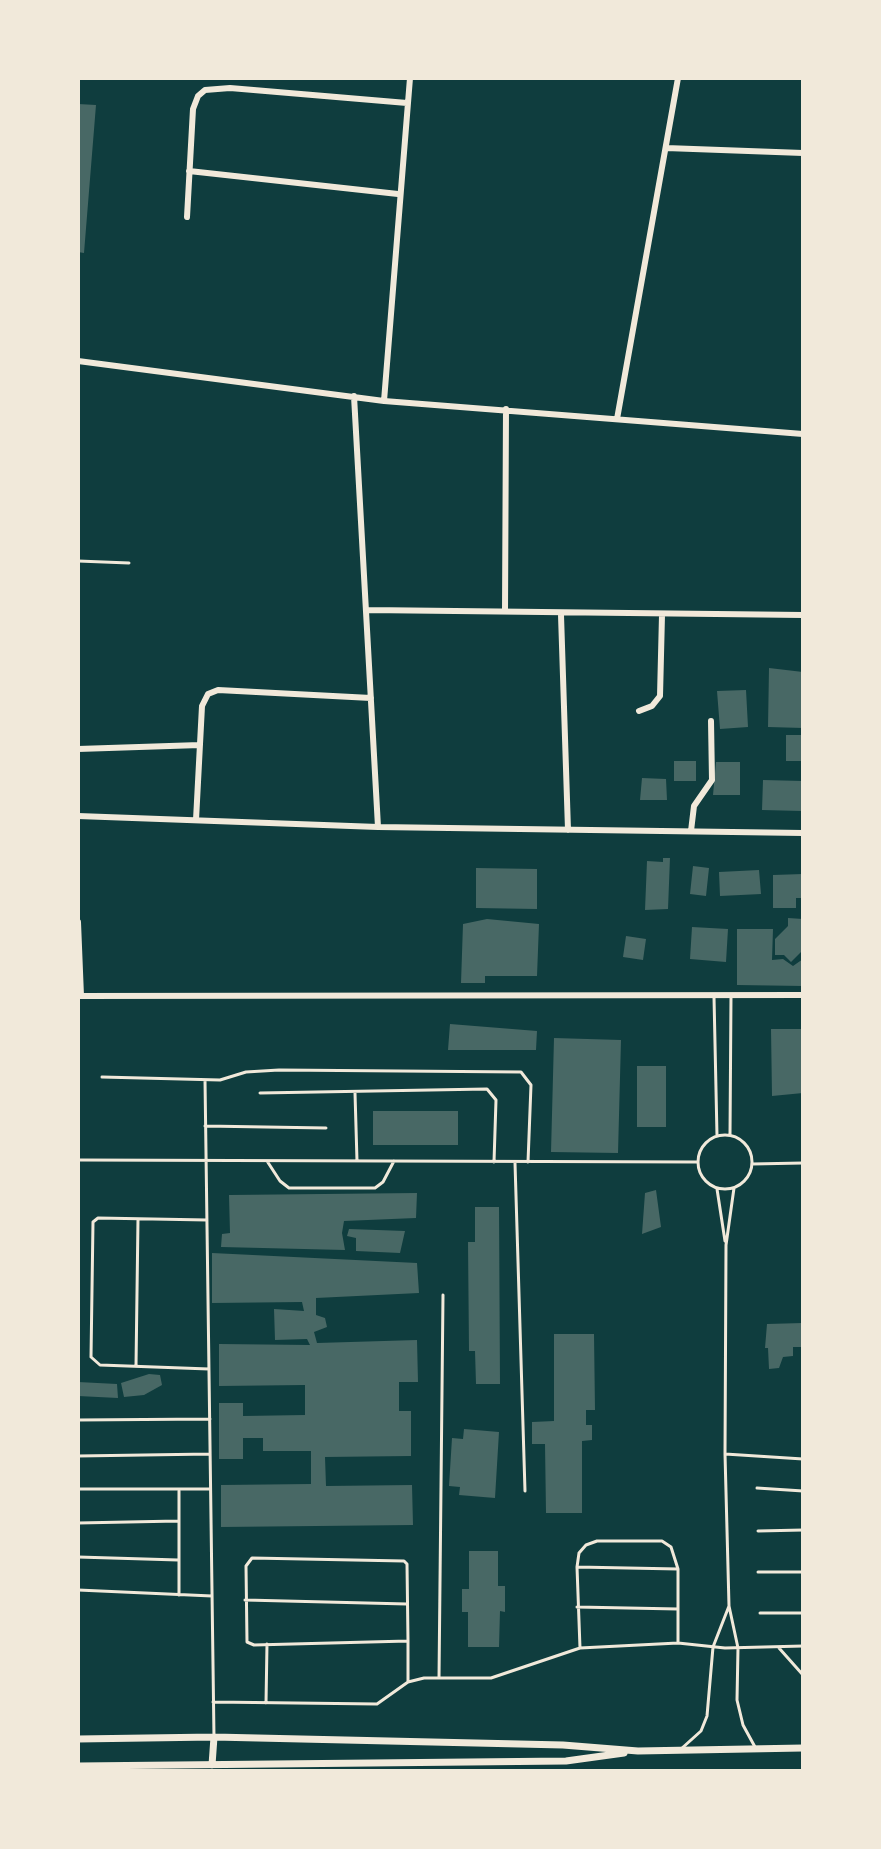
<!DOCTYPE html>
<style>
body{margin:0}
#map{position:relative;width:881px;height:1849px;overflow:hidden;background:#0f3d3e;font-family:Montserrat,sans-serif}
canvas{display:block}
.frame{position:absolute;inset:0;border:80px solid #f1e9da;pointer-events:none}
</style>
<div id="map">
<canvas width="881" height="1849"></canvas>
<div class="frame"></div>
</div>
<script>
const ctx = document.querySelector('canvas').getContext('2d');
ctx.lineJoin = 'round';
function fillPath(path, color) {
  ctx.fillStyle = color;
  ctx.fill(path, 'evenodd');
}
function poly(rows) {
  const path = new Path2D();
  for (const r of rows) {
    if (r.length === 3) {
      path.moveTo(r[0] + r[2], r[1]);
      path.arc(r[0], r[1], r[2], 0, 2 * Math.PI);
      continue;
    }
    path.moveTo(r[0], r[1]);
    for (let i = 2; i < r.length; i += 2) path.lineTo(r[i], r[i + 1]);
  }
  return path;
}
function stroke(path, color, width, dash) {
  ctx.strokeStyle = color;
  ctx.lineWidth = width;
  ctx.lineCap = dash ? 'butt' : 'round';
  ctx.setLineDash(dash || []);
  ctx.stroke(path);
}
fillPath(poly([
 [78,104,96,105,84,253,78,252],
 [769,668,803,672,803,728,768,727],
 [746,690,748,727,720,729,717,691],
 [786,735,803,735,803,761,786,761],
 [674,761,696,761,696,781,674,781],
 [716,762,740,762,740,795,713,795],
 [642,778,666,779,667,800,640,800],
 [763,780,803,781,802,811,762,810],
 [663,858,670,858,668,909,645,910,647,861,663,862],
 [693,866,709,868,706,896,690,894],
 [476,868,537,869,537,909,476,908],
 [759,870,761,894,720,896,719,872],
 [803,874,803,898,796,898,796,908,773,908,773,875],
 [788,918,803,919,803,950,791,962,784,955,775,955,775,939,788,926],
 [487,919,539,924,537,976,485,976,485,983,461,983,463,924],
 [692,927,728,929,726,962,690,959],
 [737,929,773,929,772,960,783,959,793,966,803,959,803,986,737,985],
 [626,936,646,939,643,960,623,957],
 [450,1024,537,1031,536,1050,448,1050],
 [771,1029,803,1029,803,1093,772,1096],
 [554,1038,621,1040,618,1153,551,1152],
 [637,1066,666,1066,666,1127,637,1127],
 [373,1111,458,1111,458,1145,373,1145],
 [656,1190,661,1227,642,1234,645,1193],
 [417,1193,416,1218,344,1221,342,1233,345,1250,221,1247,222,1234,230,1233,229,1195],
 [475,1207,499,1207,500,1384,476,1384,475,1351,469,1351,468,1242,475,1242],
 [349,1229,405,1231,400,1253,356,1251,356,1238,347,1236],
 [212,1253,417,1263,419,1293,316,1298,316,1315,325,1318,327,1327,314,1332,317,1343,417,1340,418,1382,399,1382,399,1411,411,1411,411,1456,325,1457,326,1486,412,1485,413,1525,221,1527,221,1485,311,1484,311,1451,263,1451,263,1438,243,1438,243,1459,219,1459,219,1403,243,1403,243,1416,305,1415,305,1385,219,1386,219,1344,310,1345,307,1339,275,1340,274,1309,304,1311,302,1302,212,1303],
 [803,1323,803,1347,793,1347,793,1356,783,1357,779,1368,769,1369,768,1348,765,1348,767,1324],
 [554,1334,594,1334,595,1410,586,1410,586,1425,592,1425,592,1440,582,1441,582,1513,546,1513,545,1444,532,1444,532,1422,554,1421],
 [149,1374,160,1375,162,1385,144,1395,124,1397,121,1383],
 [78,1382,117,1384,118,1398,78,1396],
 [464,1429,499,1432,495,1498,459,1495,460,1487,449,1486,452,1438,463,1439],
 [469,1551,498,1551,498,1586,505,1586,505,1612,500,1611,499,1647,468,1647,468,1612,462,1612,462,1589,469,1589]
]), '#486865');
stroke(poly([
 [78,561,129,563],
 [714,997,717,1136],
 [102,1077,220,1080,246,1072,279,1070,521,1072,531,1085,528,1162],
 [205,1080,214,1737],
 [260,1093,487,1089,496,1100,494,1162],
 [355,1093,357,1161],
 [205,1126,326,1128],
 [725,1162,27],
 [730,1135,731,996],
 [78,1160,697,1162],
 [267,1161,280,1181,289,1188,375,1188,383,1182,394,1161],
 [515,1163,525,1491],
 [752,1164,803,1163],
 [734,1188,726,1245,725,1454,729,1606,738,1648,737,1700,743,1725,755,1747],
 [717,1189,725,1241],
 [207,1220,98,1218,93,1222,91,1357,100,1365,209,1369],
 [136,1366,138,1219],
 [78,1420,210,1419],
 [725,1454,803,1459],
 [78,1456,210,1454],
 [757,1488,803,1491],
 [78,1489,210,1489],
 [78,1523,178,1521],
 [758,1531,803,1530],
 [78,1557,178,1560],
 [577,1567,678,1569],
 [758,1572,803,1572],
 [78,1590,212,1596],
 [179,1595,179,1491],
 [245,1600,407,1604],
 [577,1607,678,1609],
 [760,1613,803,1613],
 [408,1641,254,1645,247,1642,246,1566,252,1558,404,1561,407,1564,408,1641,408,1682],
 [678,1643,678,1569,671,1547,662,1541,597,1541,586,1545,579,1553,577,1567,580,1648,678,1643,725,1648,803,1646],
 [779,1648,803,1675],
 [439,1678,443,1295],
 [213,1702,377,1704,408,1682,424,1678,491,1678,580,1648],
 [266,1703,267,1644],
 [681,1749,701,1731,707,1716,713,1647,729,1606]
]), '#f1e9da', 3);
stroke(poly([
 [666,148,803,153],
 [189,171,398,194],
 [187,217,193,109,198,96,205,90,230,88,407,103],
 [78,361,384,401,803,434],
 [354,396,378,827],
 [384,401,410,78],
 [617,419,678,78],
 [368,610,803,615],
 [505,611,506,409],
 [561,615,568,830],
 [639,711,652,706,660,696,662,615],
 [78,749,200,745],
 [78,816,378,827,803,833],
 [196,820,202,706,208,694,218,690,371,698],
 [691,831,694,806,712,780,711,721],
 [78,922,81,996],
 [78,996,803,995]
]), '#f1e9da', 6);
stroke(poly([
 [78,1739,214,1737,563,1745,638,1751,803,1748],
 [212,1765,214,1737],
 [78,1766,566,1761,624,1753]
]), '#f1e9da', 7);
</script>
